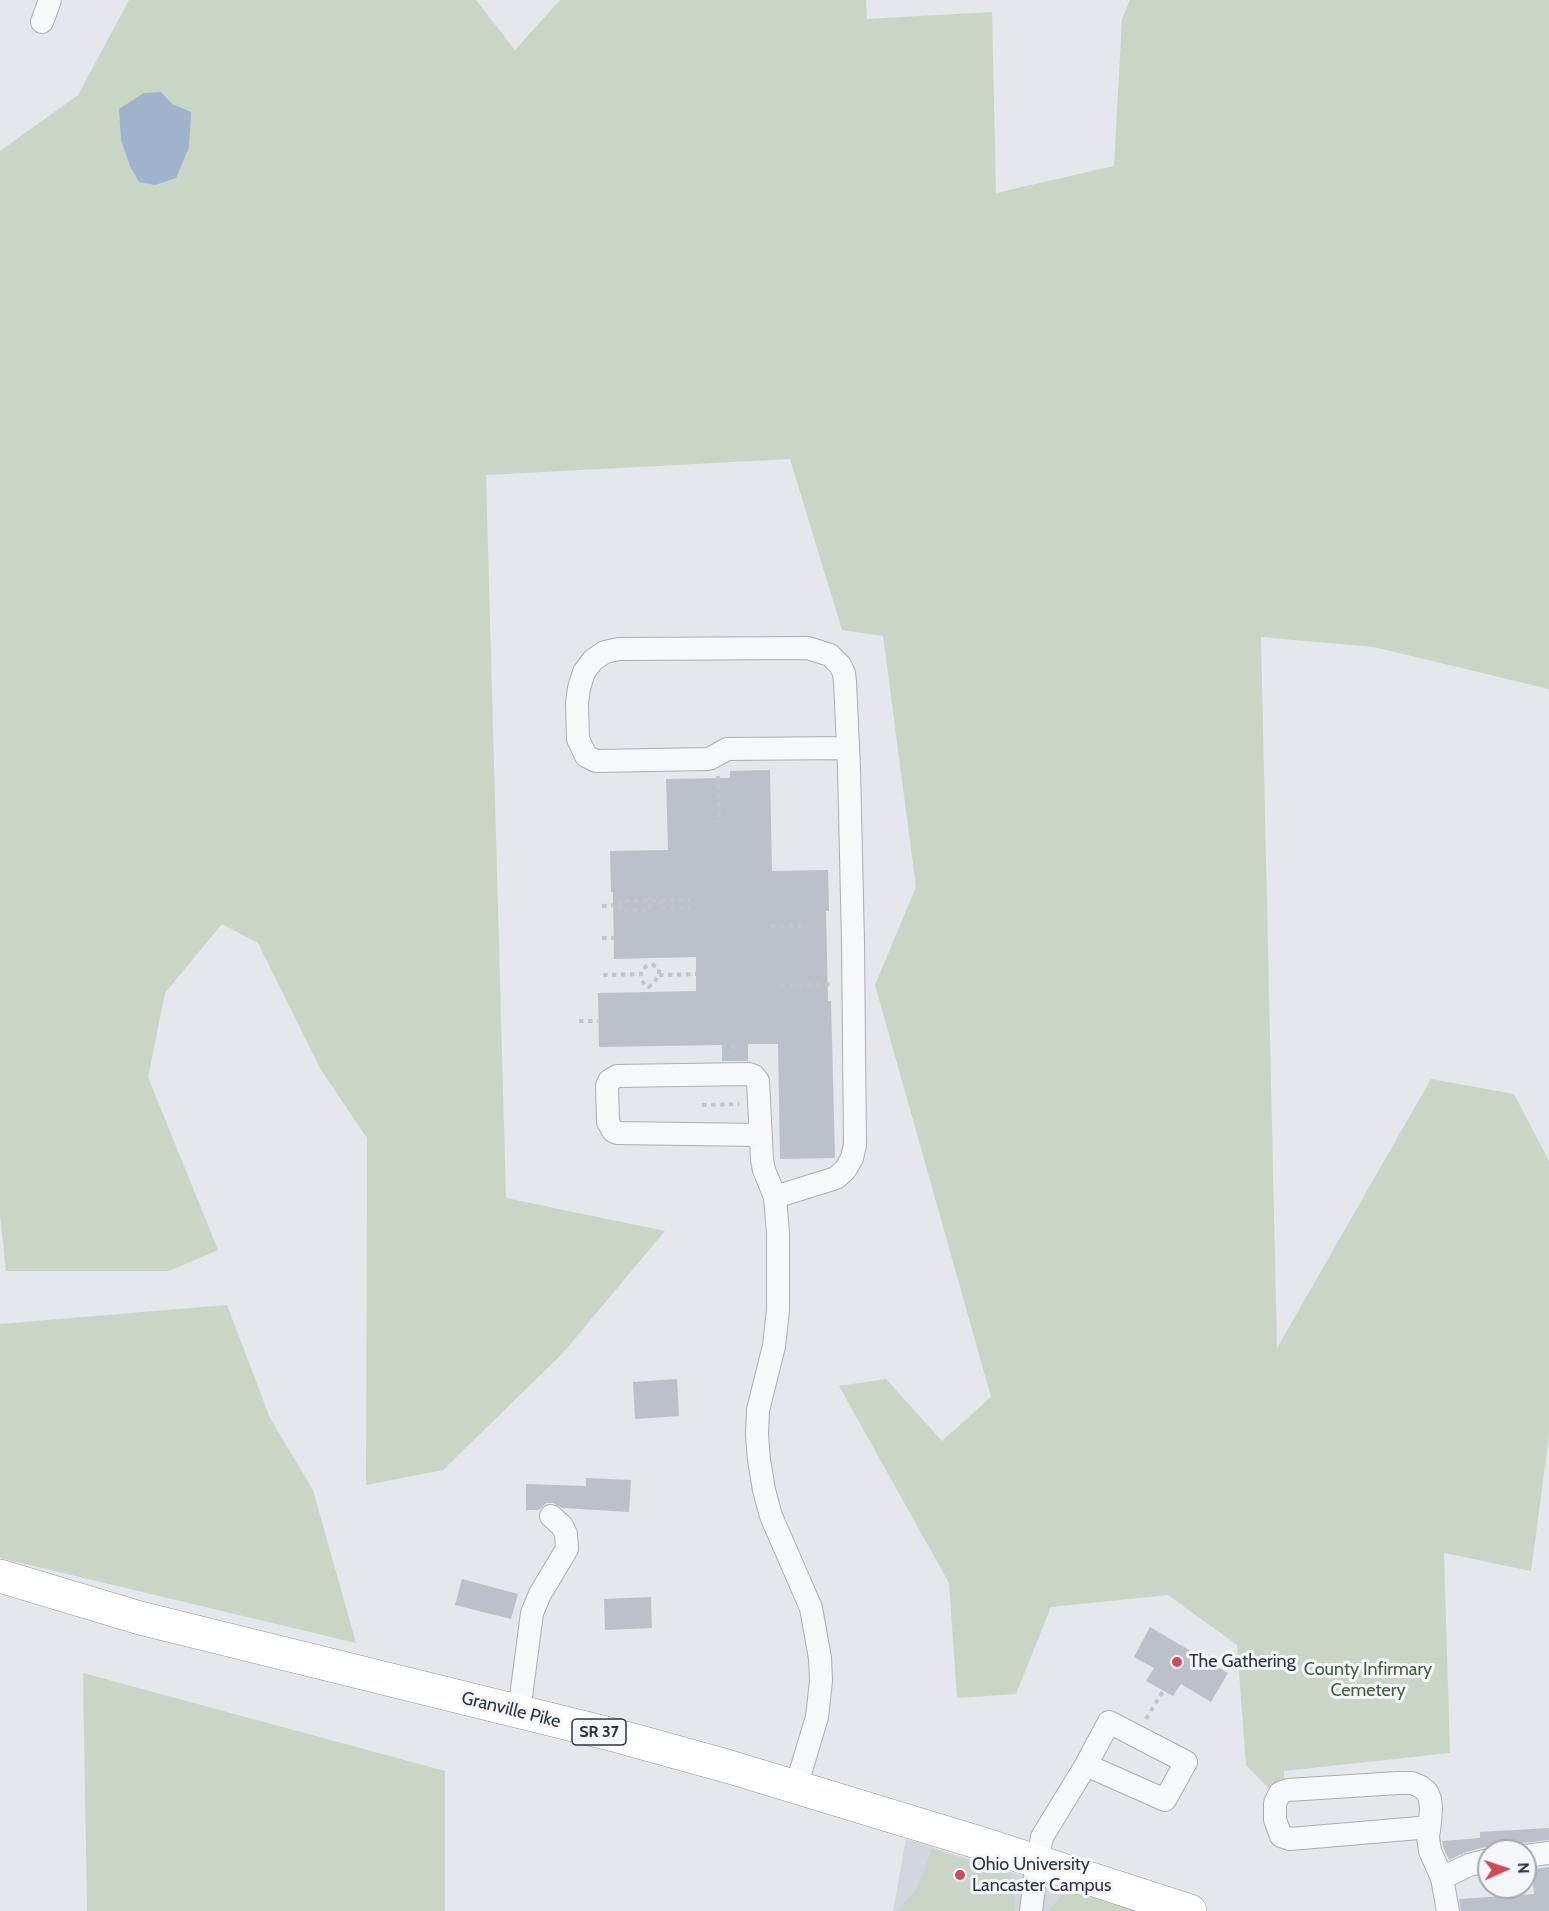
<!DOCTYPE html>
<style>
body{margin:0}
#map{position:relative;width:1549px;height:1911px;overflow:hidden;background:#e4e7ec;font-family:Cabin,sans-serif}
canvas{display:block}
.north{position:absolute;left:1477px;top:1839px;width:60px;height:60px;box-sizing:border-box;background:#f4f6f9;border:2px solid #a4a8b1;border-radius:50%;rotate:87deg;font-size:16px;font-weight:700;line-height:24px;text-align:center;color:#2b3445}
.north::after{content:'';display:block;margin:auto;width:21px;height:27px;background:#d1495b;clip-path:polygon(50% 0,100% 100%,50% 72%,0 100%)}
</style>
<div id="map">
<canvas width="1549" height="1911"></canvas>
<div class="north">N</div>
</div>
<script>
const ctx = document.querySelector('canvas').getContext('2d');
ctx.lineJoin = 'round';
function fillPath(path, color) {
  ctx.fillStyle = color;
  ctx.fill(path, 'evenodd');
}
function poly(rows) {
  const path = new Path2D();
  for (const r of rows) {
    path.moveTo(r[0], r[1]);
    for (let i = 2; i < r.length; i += 2) path.lineTo(r[i], r[i + 1]);
  }
  return path;
}
function stroke(path, color, width, dash) {
  ctx.strokeStyle = color;
  ctx.lineWidth = width;
  ctx.lineCap = dash ? 'butt' : 'round';
  ctx.setLineDash(dash || []);
  ctx.stroke(path);
}
function label(font, color, halo, rows, align = 'center') {
  ctx.font = font + ' Cabin,sans-serif';
  ctx.lineWidth = 6;
  ctx.setLineDash([]);
  ctx.textBaseline = 'middle';
  ctx.strokeStyle = halo;
  ctx.fillStyle = color;
  for (const [text, x, y, turn = 0] of rows) {
    ctx.save();
    ctx.translate(x, y);
    ctx.rotate((+turn || 0) * Math.PI / 180);
    ctx.textAlign = isNaN(turn) ? turn : align;
    if (halo) ctx.strokeText(text, 0, 0);
    ctx.fillText(text, 0, 0);
    ctx.restore();
  }
}
fillPath(poly([
 [906,1839,1134,1911,893,1911]
]), '#d2d6de');
fillPath(poly([
 [129,0,476,0,515,50,560,0,866,0,867,19,992,12,996,193,1114,166,1122,19,1130,0,1549,0,1549,689,1374,647,1261,637,1277,1348,1431,1079,1514,1094,1549,1161,1549,1436,1531,1571,1444,1553,1450,1753,1284,1771,1283,1803,1246,1765,1237,1645,1168,1595,1051,1607,1016,1694,957,1698,949,1583,839,1386,886,1379,942,1441,991,1397,875,985,916,887,883,636,842,630,790,459,486,475,506,1198,665,1231,562,1354,443,1470,366,1485,367,1138,321,1070,258,943,222,924,165,993,148,1077,218,1250,169,1271,6,1271,0,1215,0,151,78,95],
 [227,1305,270,1418,313,1490,356,1643,0,1558,0,1324],
 [83,1673,445,1771,445,1911,87,1911],
 [932,1849,1010,1874,1013,1883,1015,1911,897,1911,916,1890],
 [1080,1892,1141,1911,1048,1911,1062,1895]
]), '#c9d6c5');
fillPath(poly([
 [161,92,172,104,191,112,189,147,176,178,155,185,139,182,130,166,121,140,119,109,144,93]
]), '#9fb4cc');
fillPath(poly([
 [770,770,772,871,828,870,829,911,826,911,828,1001,831,1001,835,1158,780,1159,778,1044,748,1044,748,1061,722,1061,722,1045,599,1047,598,993,696,991,696,957,614,959,613,892,611,892,610,851,668,850,666,779,730,778,730,771],
 [677,1379,679,1416,635,1419,633,1382],
 [586,1478,631,1480,629,1512,564,1508,564,1509,553,1503,546,1503,539,1510,526,1510,526,1484,586,1486],
 [462,1579,518,1594,511,1619,455,1605],
 [651,1597,652,1628,605,1630,604,1599],
 [1150,1627,1228,1673,1211,1702,1181,1684,1173,1696,1146,1681,1154,1668,1134,1657],
 [1549,1828,1549,1840,1523,1843,1516,1846,1513,1851,1499,1851,1493,1847,1486,1847,1466,1852,1449,1860,1443,1847,1442,1841,1480,1838,1480,1832],
 [1549,1867,1549,1911,1461,1911,1459,1899,1534,1894,1532,1869]
]), '#bbc0ca');
const minor = poly([
 [42,22,50,0],
 [760,1135,617,1133,613,1131,608,1122,607,1086,609,1081,617,1076,749,1074,754,1076,758,1081,762,1160,764,1170,775,1197,778,1233,778,1310,774,1346,758,1410,757,1435,759,1460,764,1490,771,1516,811,1608,820,1658,821,1681,817,1717,796,1787],
 [775,1197,836,1178,845,1170,852,1158,855,1145,853,942,849,768,845,682,844,673,840,665,830,655,808,648,619,649,605,652,593,660,584,672,579,688,577,703,578,739,586,756,596,761,707,759,711,758,727,749,848,748],
 [519,1712,532,1613,540,1594,567,1549,566,1534,562,1526,551,1516],
 [1429,1830,1419,1828,1290,1839,1281,1836,1275,1820,1275,1803,1280,1793,1288,1790,1398,1783,1412,1783,1421,1787,1427,1792,1430,1799,1431,1808,1430,1822,1428,1837,1430,1851,1442,1878],
 [1525,1856,1549,1853],
 [1031,1911,1037,1862,1042,1837,1086,1765,1109,1722,1186,1762,1165,1800,1086,1765],
 [1448,1911,1442,1878,1469,1865,1489,1860]
]);
const highway = poly([
 [0,1576,140,1618,618,1736,730,1767,980,1843,1190,1911]
]);
stroke(minor, '#a9aeb7', 24);
stroke(highway, '#8b94a3', 34);
stroke(poly([
 [718,776,719,823],
 [661,900,661,909,691,908],
 [620,905,620,910,650,910,650,891],
 [602,906,620,905,620,901,690,900],
 [771,926,798,925,803,928],
 [602,938,614,938],
 [652,964,659,969,659,975,652,985,648,987,645,986,642,980,641,974,643,968,652,964],
 [603,975,641,974],
 [659,975,696,974],
 [780,986,834,984],
 [579,1021,598,1021],
 [733,1045,733,1056],
 [702,1105,739,1104],
 [1146,1719,1163,1691]
]), '#c2c5cb', 4, [4.5, 4.5]);
stroke(minor, '#f7f8fa', 22);
stroke(highway, '#fff', 33);
for (const [x, y, r, color] of [
 [1177,1662,6,"#d1495b"],
 [960,1875,6,"#d1495b"]
]) {
  const dot = new Path2D();
  dot.arc(x, y, r, 0, 2 * Math.PI);
  ctx.fillStyle = color;
  ctx.fill(dot);
  stroke(dot, '#f4f6f9', 2);
}
for (const [x, y, w] of [
 [599,1732,54]
]) {
  const box = new Path2D();
  box.roundRect(x - w / 2, y - 13, w, 26, 4.5);
  ctx.fillStyle = '#f4f6f9';
  ctx.fill(box);
  stroke(box, '#2b3445', 1.5);
}
label('bold 16px', '#2b3445', null, [
 ["SR 37",599,1732]
]);
label('18px', '#2b3445', '#f4f6f9', [
 ["The Gathering",1189,1662],
 ["Ohio University",972,1865],
 ["Lancaster Campus",972,1886]
], 'left');
label('18px', '#3f6138', '#f4f6f9', [
 ["County Infirmary",1368,1670],
 ["Cemetery",1368,1691]
]);
label('18px', '#2b3445', '#f4f6f9', [
 ["Granville Pike",511,1710,14]
]);
</script>
